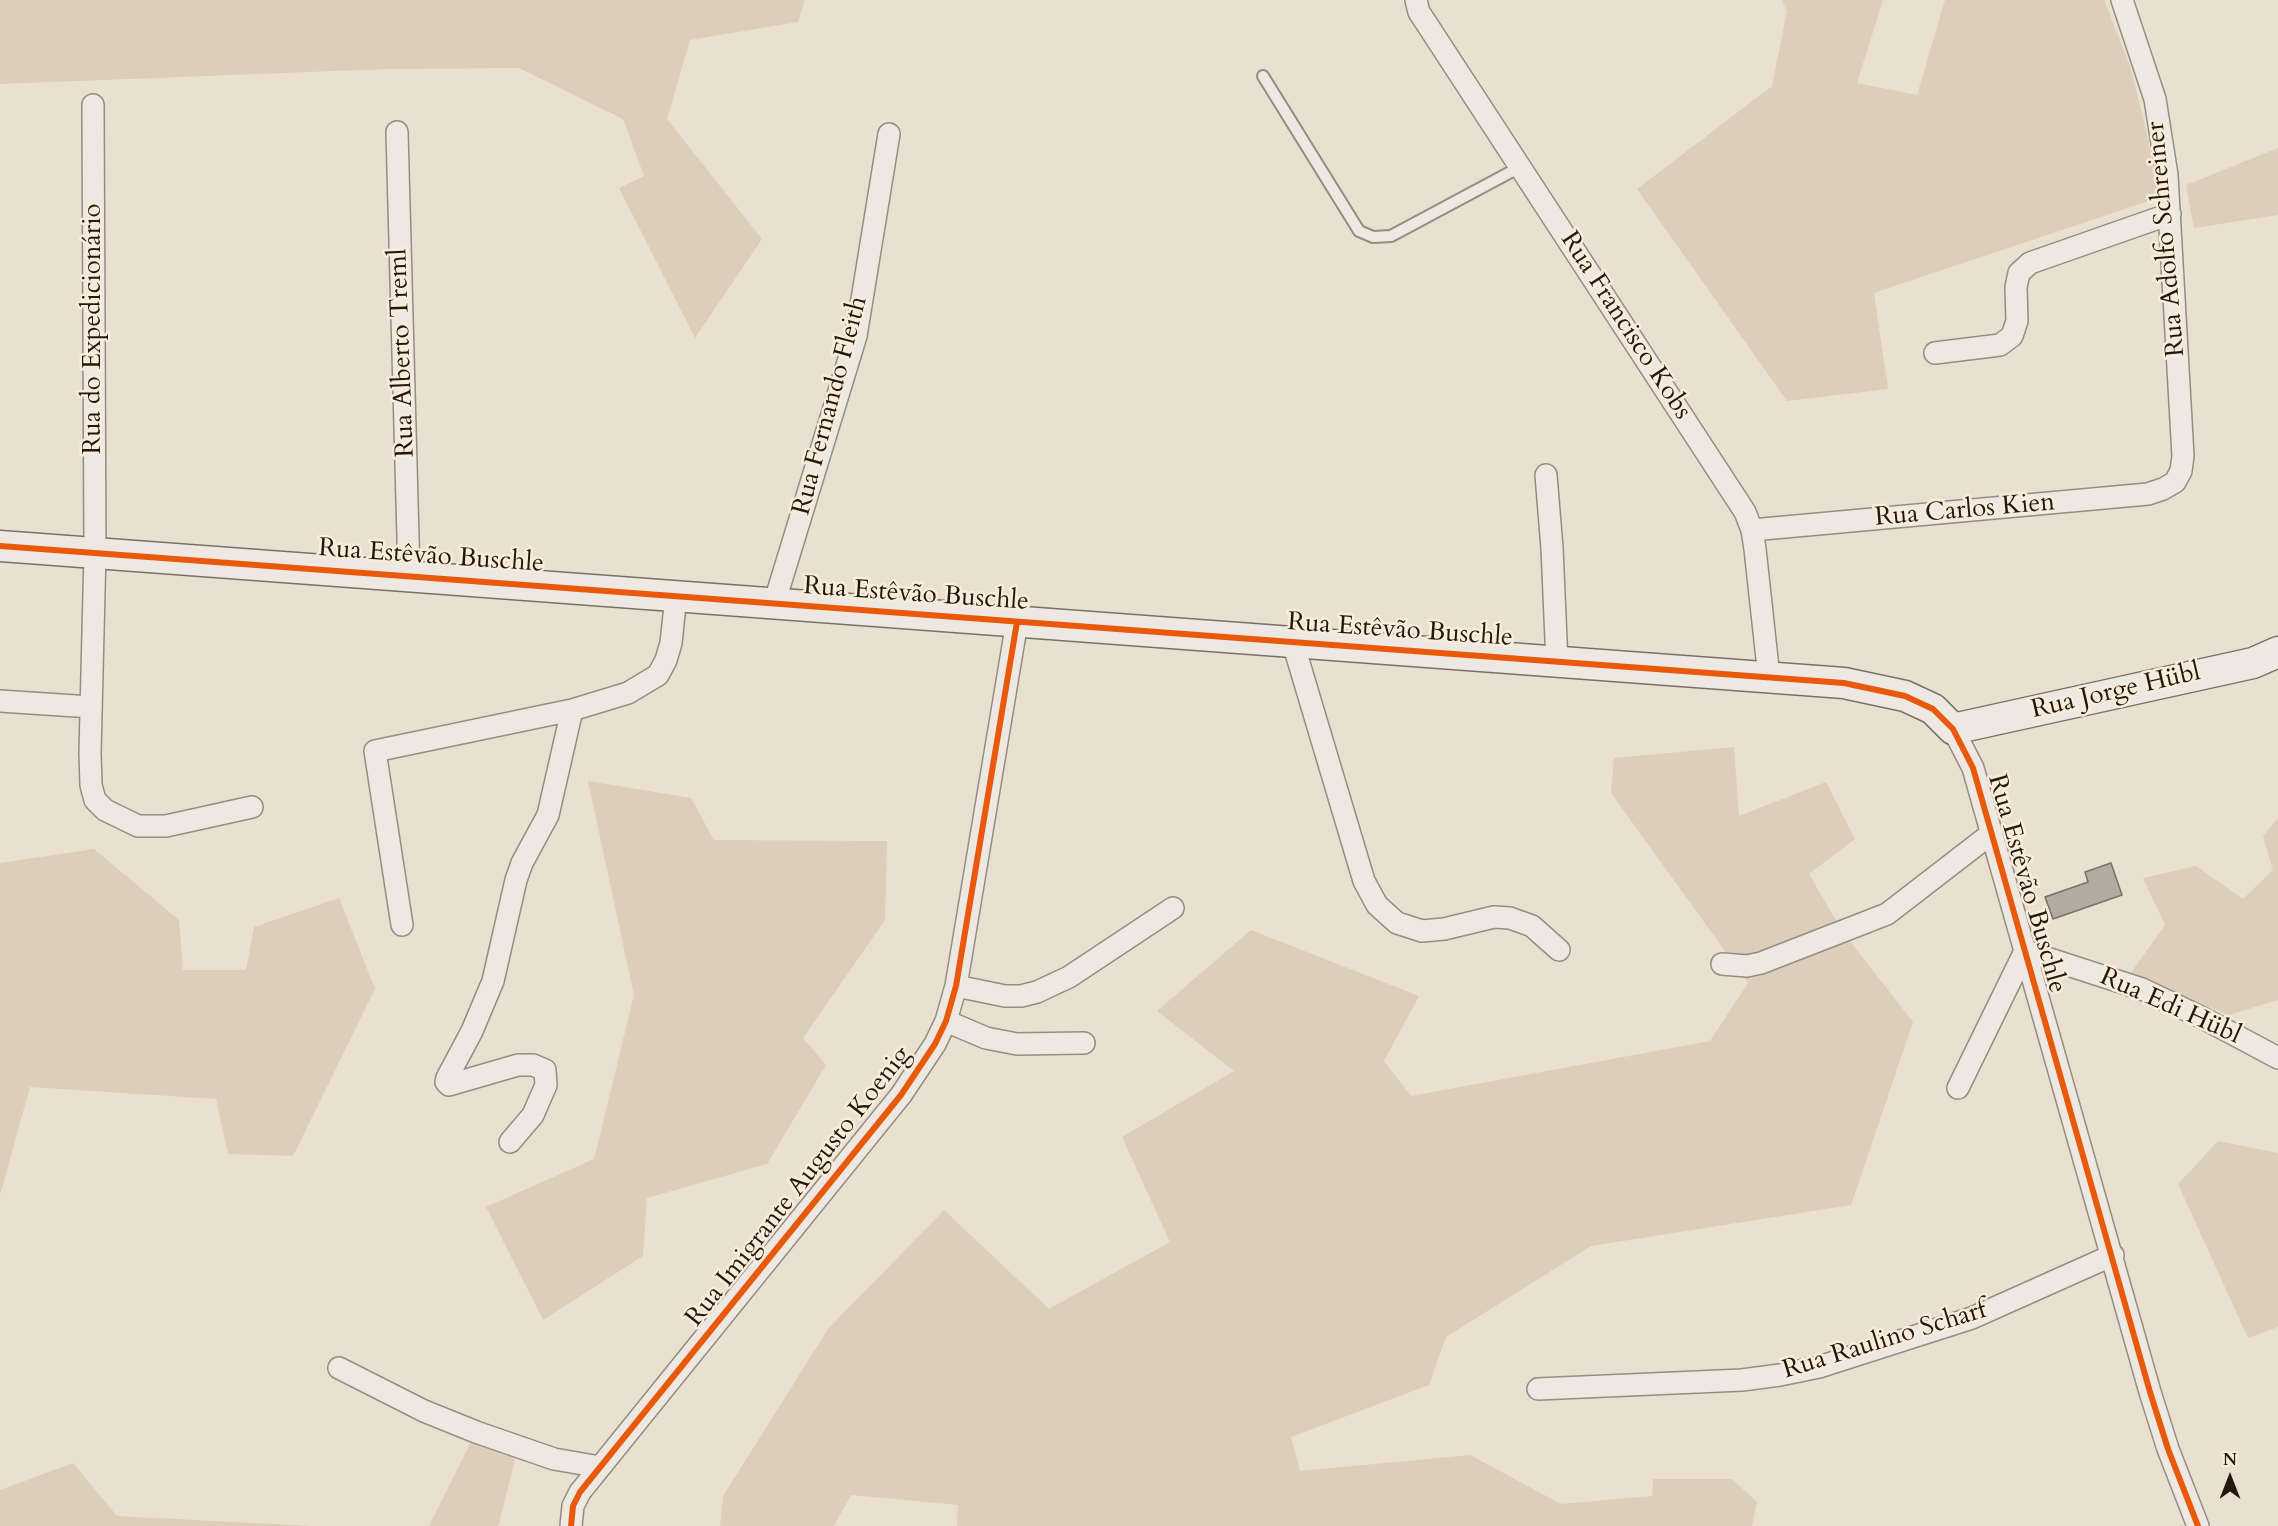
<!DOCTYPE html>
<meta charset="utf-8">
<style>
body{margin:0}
#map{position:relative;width:2278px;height:1526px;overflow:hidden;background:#eae0d0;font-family:Cardo,serif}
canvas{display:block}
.north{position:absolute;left:2200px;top:1448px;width:60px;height:60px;-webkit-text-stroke:4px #f8ecda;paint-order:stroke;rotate:0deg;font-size:16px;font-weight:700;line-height:24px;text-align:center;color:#23180b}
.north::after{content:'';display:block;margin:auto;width:21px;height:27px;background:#23180b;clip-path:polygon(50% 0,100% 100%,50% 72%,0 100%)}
</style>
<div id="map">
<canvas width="2278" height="1526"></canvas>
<div class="north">N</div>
</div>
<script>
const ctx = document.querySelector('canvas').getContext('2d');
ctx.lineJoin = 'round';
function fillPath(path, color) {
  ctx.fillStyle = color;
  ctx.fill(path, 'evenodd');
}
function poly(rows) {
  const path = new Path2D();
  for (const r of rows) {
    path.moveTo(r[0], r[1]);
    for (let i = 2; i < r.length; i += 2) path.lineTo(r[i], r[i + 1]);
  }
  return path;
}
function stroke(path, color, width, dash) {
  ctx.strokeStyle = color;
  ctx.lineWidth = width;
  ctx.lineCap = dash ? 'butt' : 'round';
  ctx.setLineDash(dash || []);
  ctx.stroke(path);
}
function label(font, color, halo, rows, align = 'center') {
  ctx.font = font + ' Cardo,serif';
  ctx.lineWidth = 5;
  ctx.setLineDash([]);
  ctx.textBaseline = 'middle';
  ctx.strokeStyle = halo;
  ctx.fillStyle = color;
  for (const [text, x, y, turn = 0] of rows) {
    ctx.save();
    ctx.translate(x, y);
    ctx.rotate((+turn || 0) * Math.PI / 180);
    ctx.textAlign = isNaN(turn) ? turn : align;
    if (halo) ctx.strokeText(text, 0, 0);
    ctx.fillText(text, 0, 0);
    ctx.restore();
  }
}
fillPath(poly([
 [0,0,805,0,798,22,690,40,667,119,762,239,695,338,619,188,644,176,623,119,519,68,387,69,0,84],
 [1782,0,1883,0,1857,83,1917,95,1945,0,2104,0,2130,66,2148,138,2157,198,1874,293,1888,389,1787,401,1637,189,1772,86,1787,12],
 [2278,148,2278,215,2194,228,2186,185],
 [1734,747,1739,816,1826,782,1855,839,1809,874,1842,931,1913,1022,1851,1205,1591,1246,1446,1337,1429,1385,1291,1437,1300,1471,1470,1455,1561,1504,1652,1496,1653,1479,1732,1479,1757,1502,1752,1526,957,1526,958,1505,851,1495,834,1526,720,1526,723,1496,828,1329,944,1210,1049,1309,1170,1242,1122,1137,1234,1071,1157,1011,1251,930,1419,996,1384,1061,1411,1096,1710,1041,1748,983,1611,793,1614,758],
 [588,781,691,798,714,840,887,841,885,920,803,1038,826,1065,767,1164,647,1198,643,1256,543,1320,486,1207,594,1159,634,995],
 [2278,818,2278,1000,2229,1015,2130,974,2165,925,2143,878,2196,866,2243,899,2273,870,2263,836],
 [94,849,179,920,183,970,246,970,254,927,339,898,375,989,293,1156,228,1154,216,1099,30,1087,0,1195,0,863],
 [2218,1141,2278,1153,2278,1327,2248,1338,2178,1184],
 [476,1432,518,1448,498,1526,429,1526],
 [73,1463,117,1516,312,1526,0,1526,0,1490]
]), '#dcceb9');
const building = poly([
 [2111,863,2122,895,2053,919,2045,897,2088,882,2085,872,2111,863]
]);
fillPath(building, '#b2aba0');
stroke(building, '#787168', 1.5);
const lane = poly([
 [1263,76,1359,231,1373,237,1391,236,1520,167]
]);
const street = poly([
 [1416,0,1419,12,1745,512,1752,530,1755,549,1769,677],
 [93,105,95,552,90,753,91,785,95,800,105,810,138,826,166,826,252,807],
 [397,132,409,575],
 [1935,353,2000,345,2012,336,2017,321,2016,287,2019,273,2030,263,2170,214],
 [1546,475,1552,548,1557,663],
 [1752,530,2148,494,2163,489,2175,482,2181,471,2183,456,2167,175,2155,99,2122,0],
 [774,604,856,336,889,134],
 [1293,643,1364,881,1377,905,1397,923,1422,931,1444,929,1494,917,1510,918,1532,926,1559,950],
 [0,701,91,707],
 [1953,729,1973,768,2150,1392,2168,1449,2198,1526],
 [402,925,375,751,572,710],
 [1722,964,1747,966,1761,963,1887,914,1992,833],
 [956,986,1005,996,1021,996,1037,992,1069,977,1173,908],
 [946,1021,986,1038,1017,1044,1084,1043],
 [1958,1088,2025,951,2142,989,2203,1018,2278,1058],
 [510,1142,533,1115,546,1085,545,1070,533,1065,518,1065,449,1085,446,1082,447,1078,472,1031,493,981,516,880,522,863,548,815,572,710,628,693,658,675,666,660,671,643,676,596],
 [339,1368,424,1411,476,1432,554,1459,600,1467],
 [1538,1389,1742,1380,1780,1375,1819,1367,1972,1318,2113,1255],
 [571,1526,573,1506,580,1492,901,1095,935,1044,946,1021,956,986,1017,622]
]);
const secondary = poly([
 [0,546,1844,683,1905,696,1933,709,1953,729,2253,663,2278,652]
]);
stroke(lane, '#948d82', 14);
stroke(street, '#948d82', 24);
stroke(secondary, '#787168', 33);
stroke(lane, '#ede8e1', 10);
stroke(street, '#ede8e1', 21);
stroke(secondary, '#ede8e1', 30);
stroke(poly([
 [0,546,1844,683,1905,696,1933,709,1953,729,1973,768,2150,1392,2168,1449,2198,1526],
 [571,1526,573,1506,580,1492,901,1095,935,1044,946,1021,956,986,1017,622]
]), '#e8590c', 6);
label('26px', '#23180b', '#f8ecda', [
 ["Rua Adolfo Schreiner",2167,239,-95],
 ["Rua Francisco Kobs",1625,326,57],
 ["Rua do Expedicionário",94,329,-90],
 ["Rua Alberto Treml",403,353,-92],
 ["Rua Fernando Fleith",831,406,-75],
 ["Rua Carlos Kien",1965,511,-5],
 ["Rua Estêvão Buschle",431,557,4],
 ["Rua Estêvão Buschle",916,595,4],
 ["Rua Estêvão Buschle",1400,631,4],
 ["Rua Jorge Hübl",2116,692,-13],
 ["Rua Estêvão Buschle",2026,884,74],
 ["Rua Edi Hübl",2170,1007,24],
 ["Rua Imigrante Augusto Koenig",799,1187,-52],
 ["Rua Raulino Scharf",1885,1341,-17]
]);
</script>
